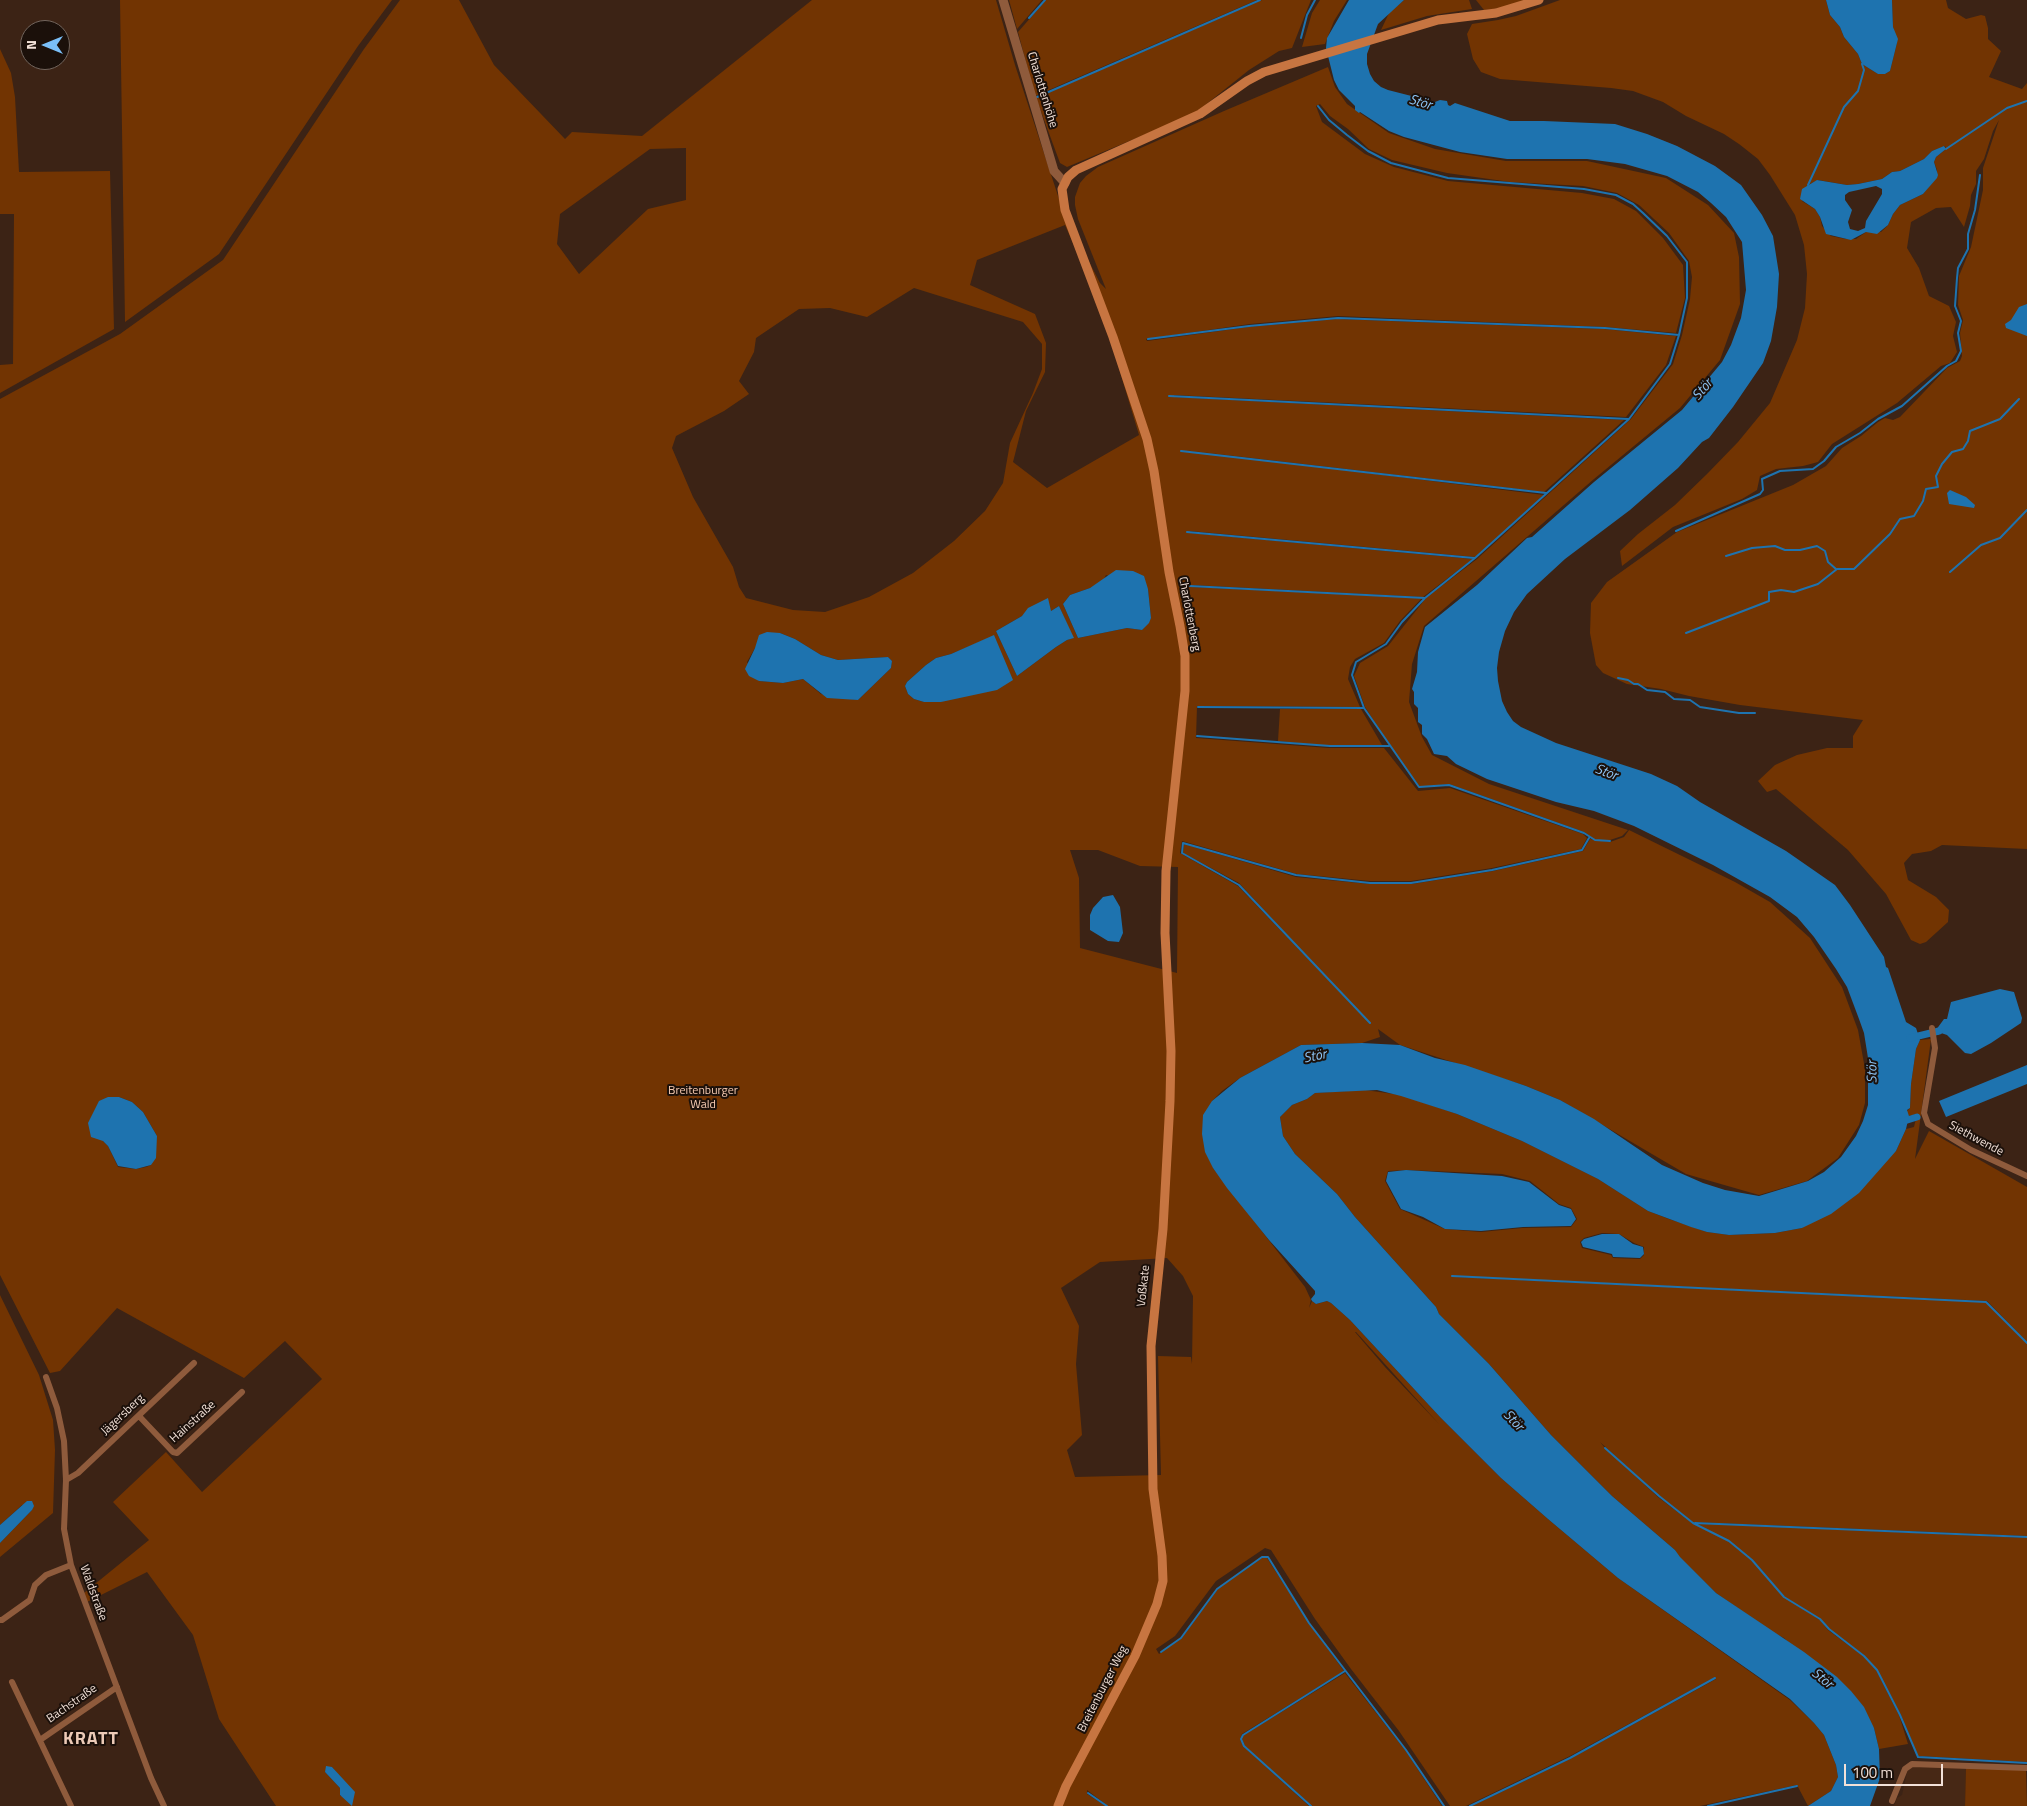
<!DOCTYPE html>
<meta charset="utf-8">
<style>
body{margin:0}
#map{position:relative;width:2027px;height:1806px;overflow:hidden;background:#3c2315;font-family:"Titillium Web",sans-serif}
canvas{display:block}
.north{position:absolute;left:20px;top:20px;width:50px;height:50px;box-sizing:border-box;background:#1b100a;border:1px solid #71645c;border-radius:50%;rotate:270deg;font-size:14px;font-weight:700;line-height:20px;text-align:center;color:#f2e1d8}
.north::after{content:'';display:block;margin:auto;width:18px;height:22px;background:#7abff8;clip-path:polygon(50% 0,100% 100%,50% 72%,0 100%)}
.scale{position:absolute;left:1844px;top:1764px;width:99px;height:22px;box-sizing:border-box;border:2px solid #f2e1d8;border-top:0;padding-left:6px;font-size:15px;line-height:18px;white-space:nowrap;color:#f2e1d8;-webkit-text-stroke:4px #1b100a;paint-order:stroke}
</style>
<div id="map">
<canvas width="2027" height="1806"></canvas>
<div class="north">N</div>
<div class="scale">100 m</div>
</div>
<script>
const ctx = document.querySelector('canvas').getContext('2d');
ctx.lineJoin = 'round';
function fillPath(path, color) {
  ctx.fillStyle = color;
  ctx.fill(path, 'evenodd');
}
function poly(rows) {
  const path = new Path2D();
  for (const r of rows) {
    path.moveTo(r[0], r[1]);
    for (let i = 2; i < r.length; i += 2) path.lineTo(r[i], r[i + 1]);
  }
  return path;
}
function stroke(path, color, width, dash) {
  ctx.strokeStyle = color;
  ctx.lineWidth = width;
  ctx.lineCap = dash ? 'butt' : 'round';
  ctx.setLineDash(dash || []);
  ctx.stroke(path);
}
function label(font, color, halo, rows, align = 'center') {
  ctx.font = font + ' "Titillium Web",sans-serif';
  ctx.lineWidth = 4;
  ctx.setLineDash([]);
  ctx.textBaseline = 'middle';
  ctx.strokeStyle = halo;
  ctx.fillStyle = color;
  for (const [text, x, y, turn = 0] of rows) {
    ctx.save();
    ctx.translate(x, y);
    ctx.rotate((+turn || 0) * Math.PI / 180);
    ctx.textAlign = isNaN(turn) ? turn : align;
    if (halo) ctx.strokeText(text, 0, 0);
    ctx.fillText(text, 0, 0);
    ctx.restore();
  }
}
fillPath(poly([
 [1912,1766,1966,1767,1965,1806,1894,1806,1897,1798,1902,1795,1907,1772]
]), '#472815');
fillPath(poly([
 [120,0,392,0,358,46,219,254,125,322],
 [400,0,459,0,494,65,565,139,572,132,642,136,812,0,996,0,1015,65,1063,211,1100,283,1106,289,1078,219,1075,205,1075,197,1080,183,1086,176,1098,167,1224,111,1328,67,1335,87,1347,104,1389,133,1435,149,1506,161,1587,161,1666,178,1708,205,1734,233,1739,257,1740,304,1720,360,1680,408,1594,479,1424,626,1412,664,1409,702,1422,737,1432,755,1489,784,1628,830,1622,836,1610,840,1595,840,1584,832,1449,784,1420,787,1390,746,1365,707,1354,676,1360,663,1388,646,1426,598,1477,559,1631,419,1673,364,1682,335,1690,299,1692,277,1689,261,1669,233,1639,205,1617,193,1583,186,1510,182,1447,173,1392,160,1369,149,1348,129,1330,116,1320,104,1316,106,1322,122,1365,154,1394,167,1448,181,1582,193,1614,199,1636,211,1663,238,1683,265,1685,298,1676,333,1605,327,1338,316,1250,324,1146,339,1147,341,1248,327,1337,319,1604,329,1676,336,1666,365,1626,417,1174,395,1174,397,1624,420,1544,492,1183,450,1544,495,1475,557,1190,531,1190,533,1473,559,1423,597,1192,585,1192,587,1422,598,1400,621,1384,643,1355,659,1350,667,1348,679,1360,707,1197,706,1196,738,1329,748,1384,748,1418,791,1450,788,1583,834,1587,838,1581,849,1492,868,1411,881,1370,881,1297,874,1182,841,1180,853,1238,886,1336,988,1239,883,1183,853,1184,844,1296,877,1370,884,1412,884,1493,871,1583,851,1590,839,1610,842,1624,837,1629,830,1735,882,1770,902,1810,938,1842,987,1858,1030,1865,1069,1865,1103,1859,1125,1838,1158,1807,1181,1759,1195,1686,1174,1560,1100,1526,1086,1400,1045,1378,1029,1380,1037,1362,1043,1301,1045,1240,1078,1222,1091,1212,1101,1213,1168,1305,1287,1311,1300,1309,1308,1312,1301,1316,1304,1327,1301,1331,1303,1350,1320,1440,1417,1501,1478,1548,1519,1618,1578,1790,1700,1814,1723,1824,1735,1836,1765,1838,1777,1831,1791,1808,1806,1797,1785,1700,1806,1472,1806,1570,1759,1716,1679,1715,1677,1570,1756,1466,1806,1450,1806,1399,1731,1351,1669,1315,1619,1271,1550,1265,1548,1216,1581,1175,1636,1156,1649,1159,1654,1182,1638,1218,1589,1262,1558,1267,1558,1309,1623,1344,1671,1242,1734,1240,1739,1244,1747,1309,1806,1108,1806,1087,1790,1087,1794,1106,1806,276,1806,219,1719,193,1635,147,1572,87,1602,84,1593,149,1540,113,1502,166,1452,202,1492,322,1379,285,1341,244,1378,117,1308,60,1371,50,1373,0,1275,0,399,120,334,223,260,364,49],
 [686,148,686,200,648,209,579,274,557,244,560,214,650,149],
 [1065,225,1099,302,1139,435,1047,488,1013,462,1026,411,1045,372,1046,343,1035,314,970,285,977,260],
 [914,288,1023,322,1042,344,1042,369,1033,393,1010,443,1003,483,985,511,954,541,913,573,869,597,825,612,793,610,746,598,739,587,733,567,693,497,672,448,676,436,724,411,749,394,739,381,754,352,756,338,799,309,830,308,867,317],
 [1106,575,1148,589,1151,618,1142,630,1127,628,1078,638,1063,604,1070,595,1090,588,1103,581],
 [1059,606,1073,638,1067,640,1056,647,1017,676,996,631,1022,616,1051,611],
 [780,633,795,639,821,655,838,660,888,657,892,661,891,668,858,700,821,694,803,679,783,683,759,681,747,662,755,648],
 [994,636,941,702,924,702,914,699,908,694,905,686,907,682,926,665,936,658,951,654],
 [1070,850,1098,850,1140,866,1178,867,1177,973,1080,948,1079,878],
 [119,1097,132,1102,143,1112,157,1136,151,1165,146,1167,136,1169,118,1167,108,1146,103,1141],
 [1167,1258,1183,1276,1193,1296,1192,1364,1191,1357,1158,1356,1161,1475,1075,1477,1067,1450,1082,1435,1076,1364,1079,1326,1061,1288,1100,1262],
 [1355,1332,1356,1332,1439,1424,1385,1367],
 [332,1767,348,1786,354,1792,340,1796,340,1788,325,1772],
 [1009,0,1042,0,1017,29],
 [1046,0,1257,0,1035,96,1018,32],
 [1262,0,1311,0,1292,48,1279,51,1249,70,1194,114,1067,167,1060,163,1036,98],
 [1320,0,1347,0,1334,21,1325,44,1302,47,1312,13],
 [1404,0,1469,0,1472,9,1427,16,1381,30,1389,13],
 [1476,0,1533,0,1513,7,1484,10],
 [1560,0,1826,0,1830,15,1840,27,1844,37,1858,54,1862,64,1878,74,1885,74,1890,71,1897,43,1893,27,1892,0,1946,0,1948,8,1966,19,1981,15,1985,16,1988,28,1988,39,2001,51,1989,77,2022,89,2027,83,2027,849,1942,845,1931,851,1912,854,1904,863,1908,880,1936,897,1949,910,1948,922,1926,942,1920,944,1911,940,1886,894,1848,850,1776,789,1767,792,1758,781,1775,765,1797,755,1827,748,1853,748,1853,736,1863,720,1740,705,1689,696,1661,689,1627,684,1603,673,1596,665,1590,633,1591,603,1607,582,1677,532,1793,485,1826,466,1842,448,1861,436,1878,422,1885,418,1893,420,1900,417,1947,368,1960,361,1962,356,1960,333,1963,320,1958,305,1959,276,1971,247,1983,190,1983,168,1999,120,1993,131,1984,159,1976,171,1976,184,1971,195,1970,206,1964,227,1951,207,1936,208,1911,222,1907,248,1919,268,1929,296,1949,306,1956,322,1953,336,1957,352,1950,363,1941,366,1897,403,1832,444,1818,462,1803,466,1776,469,1760,476,1757,490,1742,499,1673,527,1622,566,1620,551,1638,534,1675,505,1707,474,1738,442,1770,403,1797,340,1805,308,1807,274,1804,245,1795,215,1770,175,1758,159,1739,144,1724,134,1686,116,1663,102,1633,91,1611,88,1500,79,1481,72,1473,59,1467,34,1472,24,1498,20,1516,16],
 [1945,146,1946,149,1936,157,1934,162,1937,170,1936,178,1923,194,1900,205,1893,214,1888,225,1881,232,1866,232,1856,239,1846,239,1831,236,1822,226,1820,217,1815,209,1802,201,1808,185,1818,180,1847,185,1858,184,1882,179,1892,172,1900,171,1924,159,1932,151],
 [0,49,11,73,15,97,19,172,110,171,114,329,0,393,0,365,13,364,14,214,0,214],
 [1280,709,1361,709,1382,745,1330,746,1278,741],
 [1931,1039,1915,1159,1929,1131,2027,1187,2027,1342,1987,1301,1456,1276,1456,1277,1986,1302,2027,1344,2027,1536,1693,1522,1659,1496,1600,1442,1605,1448,1658,1497,1692,1523,1728,1541,1752,1560,1784,1597,1820,1620,1828,1630,1863,1656,1876,1670,1899,1715,1908,1744,1879,1749,1874,1728,1784,1638,1774,1633,1716,1593,1679,1557,1675,1550,1612,1496,1551,1435,1489,1364,1439,1314,1436,1307,1355,1217,1337,1194,1295,1154,1283,1136,1280,1117,1292,1105,1307,1099,1315,1093,1365,1090,1401,1095,1457,1114,1522,1141,1598,1179,1648,1211,1669,1219,1707,1232,1729,1235,1775,1233,1802,1228,1896,1151,1906,1129,1914,1127,1917,1114,1909,1116,1906,1112,1910,1108,1911,1084,1916,1049,1920,1040],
 [1407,1170,1502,1174,1530,1181,1559,1204,1571,1208,1577,1219,1571,1227,1522,1228,1481,1232,1445,1229,1400,1209,1385,1181,1388,1171],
 [1602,1233,1619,1234,1634,1243,1644,1247,1644,1255,1640,1259,1613,1258,1611,1255,1582,1248,1580,1242,1584,1238],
 [0,1295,39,1375,53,1420,55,1450,53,1513,0,1557,0,1543,32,1510,22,1505,0,1525],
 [1695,1523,2027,1538,2027,1762,1918,1756,1901,1715,1877,1670,1865,1656,1829,1629,1821,1619,1785,1597,1753,1560,1729,1541],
 [1345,1673,1405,1750,1442,1806,1312,1806,1245,1746,1242,1739,1244,1735],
 [1966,1767,2026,1770,2027,1806,1965,1806]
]), '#723402');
fillPath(poly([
 [1349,0,1404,0,1378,24,1367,54,1367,64,1370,74,1374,81,1381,87,1388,90,1435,102,1440,100,1447,101,1448,105,1450,106,1455,103,1510,121,1544,121,1615,124,1647,134,1677,146,1715,166,1741,185,1762,215,1773,236,1779,274,1777,307,1771,341,1763,363,1733,407,1709,438,1702,442,1678,468,1630,510,1565,559,1527,594,1514,612,1505,631,1499,652,1497,668,1498,681,1502,701,1507,712,1513,721,1521,727,1556,743,1651,774,1677,786,1700,802,1786,851,1835,885,1850,905,1884,957,1886,967,1888,968,1906,1022,1916,1028,1920,1040,1916,1049,1911,1084,1910,1108,1907,1110,1909,1116,1906,1129,1896,1151,1859,1193,1831,1214,1802,1228,1775,1233,1729,1235,1707,1232,1691,1227,1648,1211,1598,1179,1522,1141,1457,1114,1401,1096,1377,1090,1315,1093,1307,1099,1292,1105,1280,1117,1283,1136,1295,1154,1337,1194,1355,1217,1436,1307,1439,1314,1489,1364,1551,1435,1612,1496,1675,1550,1680,1557,1716,1593,1804,1652,1837,1677,1851,1691,1864,1707,1874,1728,1879,1749,1880,1778,1870,1806,1808,1806,1831,1791,1838,1777,1836,1765,1824,1735,1814,1723,1790,1699,1618,1578,1548,1519,1501,1478,1440,1417,1350,1320,1331,1303,1327,1301,1316,1304,1312,1301,1311,1299,1315,1294,1315,1291,1269,1240,1227,1188,1213,1168,1205,1152,1202,1134,1203,1115,1212,1101,1240,1078,1301,1045,1362,1043,1400,1045,1435,1058,1465,1065,1526,1086,1560,1100,1594,1119,1662,1165,1703,1183,1725,1190,1759,1196,1808,1181,1824,1172,1841,1157,1856,1136,1863,1121,1868,1105,1868,1058,1864,1033,1859,1019,1847,987,1836,969,1814,937,1797,917,1770,897,1713,865,1634,826,1594,811,1556,802,1487,779,1456,764,1447,756,1434,754,1427,739,1422,734,1422,725,1418,722,1418,708,1414,704,1414,692,1412,689,1417,672,1418,652,1425,627,1477,585,1527,538,1532,537,1594,482,1682,410,1722,362,1731,345,1741,318,1746,290,1742,242,1726,217,1711,203,1698,192,1667,176,1625,164,1587,159,1507,159,1460,152,1404,137,1389,131,1360,112,1359,113,1355,110,1355,106,1339,90,1334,80,1326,48,1327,38],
 [1826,0,1892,0,1893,27,1898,39,1890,71,1885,74,1878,74,1862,64,1858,54,1844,37,1840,27,1830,15],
 [1944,146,1946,149,1936,157,1934,162,1938,175,1937,178,1923,194,1900,205,1893,214,1888,225,1877,234,1866,232,1851,240,1826,234,1820,217,1815,209,1800,199,1802,189,1817,180,1847,185,1858,184,1882,179,1892,172,1900,171,1924,159,1932,151],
 [1876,186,1882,189,1882,194,1866,221,1865,228,1858,231,1850,229,1848,222,1852,210,1845,200,1845,195,1849,192],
 [2027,304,2027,336,2006,328,2005,324,2011,320,2019,307],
 [1950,490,1966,497,1975,505,1974,508,1949,504,1947,493],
 [1116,570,1133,571,1144,576,1148,589,1151,618,1149,623,1142,630,1127,628,1078,638,1063,604,1070,595,1090,588],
 [1048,598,1051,611,1059,606,1074,638,1067,640,1056,647,1017,676,996,631,1022,616,1028,608],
 [767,632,780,633,795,639,821,655,838,660,888,657,892,661,891,668,858,700,827,698,803,679,783,683,759,681,749,676,745,669,755,648,759,635],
 [994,635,1013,680,997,690,941,702,924,702,914,699,908,694,905,686,907,682,926,665,936,658,951,654],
 [1113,895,1120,907,1123,933,1119,942,1108,941,1090,930,1090,915,1093,908,1103,897],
 [2000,989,2014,992,2022,1018,2021,1023,1991,1043,1971,1054,1965,1053,1947,1035,1941,1033,1938,1035,1936,1030,1944,1019,1947,1019,1951,1002],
 [2027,1065,2027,1084,1946,1117,1939,1101],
 [108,1097,119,1097,132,1102,143,1112,157,1136,156,1158,151,1165,136,1169,118,1166,108,1146,103,1141,91,1137,88,1123,99,1101],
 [1406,1170,1502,1176,1529,1182,1559,1205,1571,1209,1576,1219,1571,1226,1523,1227,1481,1231,1445,1229,1423,1217,1401,1209,1386,1181,1388,1172],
 [1602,1234,1619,1234,1633,1244,1643,1247,1644,1254,1640,1258,1613,1257,1612,1254,1583,1247,1581,1242,1584,1239],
 [27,1501,32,1501,34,1506,32,1510,0,1543,0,1525],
 [326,1766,332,1767,355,1792,352,1806,340,1795,340,1788,325,1772]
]), '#1e73af');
stroke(poly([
 [1029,18,1045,0],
 [1301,38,1307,15,1315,0],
 [1037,97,1260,0],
 [1318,106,1329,120,1347,135,1368,151,1391,163,1448,178,1584,189,1616,195,1633,204,1643,213,1667,236,1687,262,1687,298,1679,335,1670,364,1629,419,1475,558,1425,598,1402,622,1386,644,1356,662,1352,675,1364,708,1419,787,1449,785,1584,833,1595,840,1610,841],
 [1946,149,2007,108,2027,101],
 [1808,185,1844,107,1858,91,1864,70,1862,64],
 [1148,339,1249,326,1338,318,1605,328,1679,335],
 [1169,396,1628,419],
 [1181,451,1546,493],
 [1676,531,1760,494,1763,490,1762,479,1780,471,1813,469,1824,461,1836,447,1860,433,1878,419,1902,406,1947,366,1956,361,1961,351,1958,333,1961,321,1955,306,1957,278,1958,268,1968,249,1968,234,1975,210,1980,175],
 [1187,532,1474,558],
 [1726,556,1752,548,1775,546,1785,550,1800,550,1817,546,1825,551,1828,562,1836,569],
 [1950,572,1981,545,2000,538,2027,510],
 [1190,586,1425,598],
 [1686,633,1769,601,1769,592,1781,590,1794,592,1818,584,1837,569,1854,569,1890,534,1900,519,1914,516,1923,501,1926,489,1938,487,1936,476,1942,464,1952,452,1963,449,1968,441,1970,431,2000,419,2019,399],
 [1618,678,1628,680,1634,684,1638,684,1647,690,1665,692,1674,699,1690,700,1700,707,1739,713,1755,713],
 [1198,707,1363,708],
 [1197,736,1330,746,1389,746],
 [1370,1023,1239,885,1182,853,1183,843,1296,875,1370,883,1411,883,1492,870,1582,850,1589,838],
 [1452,1276,1986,1302,2027,1343],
 [1605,1448,1659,1496,1693,1523,1729,1541,1752,1560,1784,1597,1820,1619,1829,1629,1864,1656,1877,1670,1900,1715,1918,1757,2027,1763],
 [1695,1523,2027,1537],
 [1161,1652,1181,1638,1217,1589,1262,1557,1268,1557,1309,1623,1406,1750,1444,1806],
 [1088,1793,1107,1806],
 [1311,1806,1244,1746,1241,1739,1243,1735,1345,1671],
 [1470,1806,1570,1758,1715,1678],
 [1708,1806,1797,1786]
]), '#1e73af', 2);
stroke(poly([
 [1910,1038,1939,1031],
 [1901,1122,1917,1117]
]), '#1e73af', 7);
stroke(poly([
 [1932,1028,1935,1048,1924,1113,1928,1124,1971,1150,2027,1176],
 [46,1377,57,1408,64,1441,66,1480,64,1529,71,1565,151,1778,164,1806],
 [139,1416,173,1452,177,1453,242,1392],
 [66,1480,78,1473,194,1363],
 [0,1620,2,1620,30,1600,35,1585,46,1575,71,1565],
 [12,1682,71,1806],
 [40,1740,117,1687],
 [1892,1801,1905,1769,1912,1764,2027,1768]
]), '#8f5b3c', 6);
stroke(poly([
 [1003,0,1054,171,1065,183]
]), '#8f5b3c', 9);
stroke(poly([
 [1058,1806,1066,1786,1135,1656,1157,1604,1163,1581,1162,1556,1153,1489,1151,1346,1163,1229,1170,1101,1171,1051,1165,933,1166,871,1185,691,1185,656,1180,626,1169,572,1154,471,1147,439,1113,337,1065,210,1062,189,1068,177,1076,170,1200,114,1247,81,1264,72,1438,20,1496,13,1539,0]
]), '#c77541', 9);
label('12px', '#f2e1d8', '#1b100a', [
 ["Charlottenhöhe",1042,90,73],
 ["Charlottenberg",1189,614,79],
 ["Siethwende",1976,1139,28],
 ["Voßkate",1144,1286,-84],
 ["Jägersberg",123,1415,-43],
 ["Hainstraße",193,1422,-42],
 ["Waldstraße",93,1593,70],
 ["Breitenburger Weg",1103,1689,-63],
 ["Bachstraße",72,1704,-35]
]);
label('12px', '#f8ccb3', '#1b100a', [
 ["Breitenburger",703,1091],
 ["Wald",703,1105]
]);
label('italic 14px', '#8ec6f7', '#1b100a', [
 ["Stör",1420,103,17],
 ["Stör",1703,390,-50],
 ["Stör",1606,773,20],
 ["Stör",1315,1057,-11],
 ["Stör",1873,1072,-91],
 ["Stör",1513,1421,46],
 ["Stör",1822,1679,39]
]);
ctx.letterSpacing = '1px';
label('bold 18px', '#ebcab7', '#1b100a', [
 ["KRATT",91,1740]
]);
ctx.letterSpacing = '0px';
</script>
